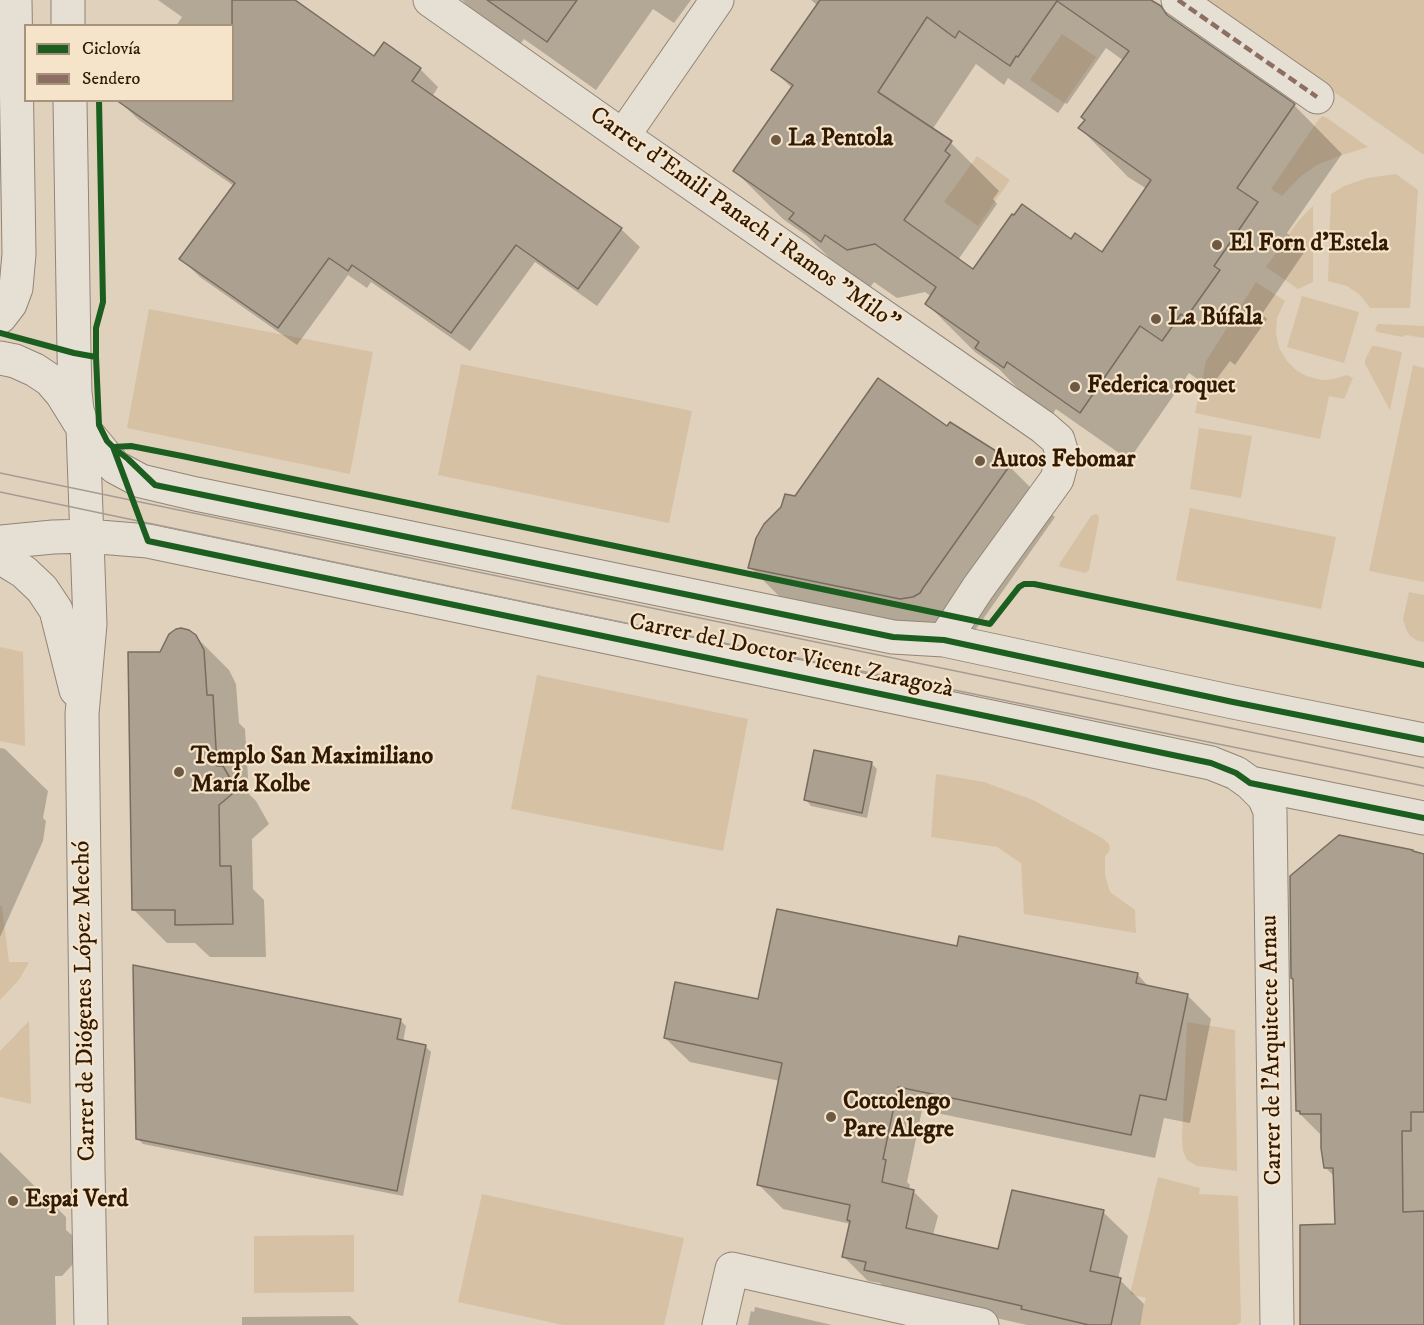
<!DOCTYPE html>
<meta charset="utf-8">
<style>
body{margin:0}
#map{position:relative;width:1424px;height:1325px;overflow:hidden;background:#e0d1bc;font-family:"IM FELL DW Pica",serif}
canvas{display:block}
.legend{position:absolute;left:24px;top:24px;width:210px;height:78px;box-sizing:border-box;background:#f5e3ca;border:2px solid #a7937b;margin:0;padding:8px 10px;list-style:none;font-size:18px;color:#311a04}
.legend li{display:flex;align-items:center;gap:12px;height:30px}
.legend b{width:30px;border:2px solid #a7937b}
</style>
<div id="map">
<canvas width="1424" height="1325"></canvas>
<ul class="legend">
<li><b style="height:8px;background:#1b5e20"></b>Ciclovía</li>
<li><b style="height:8px;background:#8d6e63"></b>Sendero</li>
</ul>
</div>
<script>
const ctx = document.querySelector('canvas').getContext('2d');
ctx.lineJoin = 'round';
function fillPath(path, color) {
  ctx.fillStyle = color;
  ctx.fill(path, 'evenodd');
}
function poly(rows) {
  const path = new Path2D();
  for (const r of rows) {
    path.moveTo(r[0], r[1]);
    for (let i = 2; i < r.length; i += 2) path.lineTo(r[i], r[i + 1]);
  }
  return path;
}
function stroke(path, color, width, dash) {
  ctx.strokeStyle = color;
  ctx.lineWidth = width;
  ctx.lineCap = dash ? 'butt' : 'round';
  ctx.setLineDash(dash || []);
  ctx.stroke(path);
}
function label(font, color, halo, rows, align = 'center') {
  ctx.font = font + ' "IM FELL DW Pica",serif';
  ctx.lineWidth = 4.5;
  ctx.setLineDash([]);
  ctx.textBaseline = 'middle';
  ctx.strokeStyle = halo;
  ctx.fillStyle = color;
  for (const [text, x, y, turn = 0] of rows) {
    ctx.save();
    ctx.translate(x, y);
    ctx.rotate((+turn || 0) * Math.PI / 180);
    ctx.textAlign = isNaN(turn) ? turn : align;
    if (halo) ctx.strokeText(text, 0, 0);
    ctx.fillText(text, 0, 0);
    ctx.restore();
  }
}
fillPath(poly([
 [1203,0,1424,0,1424,155,1337,94],
 [1062,34,1096,57,1064,103,1030,80],
 [1323,116,1327,118,1368,147,1342,155,1317,165,1300,177,1282,196,1271,189,1319,119],
 [977,156,1010,180,978,226,944,202],
 [1396,174,1418,190,1410,308,1370,308,1360,295,1347,286,1328,281,1331,194,1344,186,1367,178],
 [1313,206,1313,282,1298,289,1266,267,1299,220],
 [1256,282,1285,301,1277,318,1276,332,1279,348,1287,361,1296,370,1306,376,1322,380,1334,379,1347,375,1353,378,1344,399,1329,396,1320,439,1195,413,1206,361],
 [1302,296,1359,312,1344,363,1287,347],
 [149,309,373,352,350,474,127,428],
 [1378,324,1424,326,1424,338,1406,335,1402,337,1377,332,1375,328],
 [1372,346,1376,346,1402,352,1390,410,1365,364,1365,360],
 [461,364,692,411,669,523,438,475],
 [1413,365,1424,368,1424,582,1369,571],
 [1199,428,1252,436,1241,498,1190,489],
 [1190,508,1336,537,1321,609,1176,580],
 [1095,514,1098,515,1099,519,1089,570,1085,573,1061,567,1059,566,1060,563,1091,516],
 [1409,592,1424,595,1424,642,1418,641,1410,636,1406,629,1403,619],
 [0,647,23,652,25,746,0,741],
 [537,675,748,719,723,851,511,809],
 [936,774,984,782,1033,800,1102,838,1109,844,1110,850,1105,857,1105,875,1110,892,1135,910,1136,933,1024,914,1021,863,997,847,931,837],
 [0,906,2,906,9,962,29,962,19,980,0,1000],
 [29,1021,31,1104,0,1097,0,1051],
 [1187,1022,1235,1030,1237,1171,1197,1166,1187,1160,1183,1151,1182,1138],
 [1158,1177,1200,1188,1199,1194,1238,1196,1241,1322,1237,1325,1139,1325,1146,1298,1130,1294],
 [482,1194,684,1238,664,1325,563,1325,458,1302],
 [354,1235,354,1292,254,1293,254,1236]
]), '#d7c1a4');
fillPath(poly([
 [158,0,292,0,375,58,420,69,438,87,432,97,621,229,640,247,597,306,535,262,470,351,371,282,367,288,348,275,297,345,200,277,181,259,234,186,139,120,120,102,232,100,232,26,176,26,182,17],
 [462,0,691,0,674,23,653,9,596,90,524,39,518,47,487,25],
 [811,0,1149,0,1160,8,1174,22,1294,105,1342,154,1287,233,1305,251,1262,314,1267,319,1235,365,1230,361,1210,388,1189,373,1129,460,1056,409,1052,415,1025,396,999,369,975,352,927,304,932,297,925,292,897,298,874,282,869,289,839,267,807,236,783,219,735,171,792,88,773,70,818,6],
 [1106,48,1124,61,1080,128,1128,177,1147,189,1102,254,974,271,958,260,997,204,993,199,999,191,951,143,932,130,976,64,1004,85,1008,78,1058,113,1065,103,1067,104],
 [948,429,1004,461,1053,510,1050,513,1055,517,971,636,798,615,750,567,796,497],
 [192,633,229,670,236,684,239,723,245,729,249,794,256,801,269,824,252,839,253,889,264,900,266,957,210,957,195,943,167,943,134,910,160,653],
 [0,748,5,749,48,791,43,818,46,821,43,841,0,937],
 [871,763,877,769,867,818,811,806,806,800],
 [1424,856,1424,1325,1302,1325,1336,1226,1335,1177,1326,1168,1322,1136,1297,1111],
 [959,948,1137,974,1150,988,1187,995,1211,1019,1190,1123,1164,1118,1155,1158,922,1110,907,1182,910,1185,909,1190,914,1192,938,1216,933,1235,999,1250,1103,1212,1128,1236,1118,1279,1120,1280,1144,1304,1140,1325,1027,1325,890,1294,880,1283,868,1281,843,1256,851,1224,783,1209,759,1185,780,1081,690,1062,665,1038,759,1001],
 [400,1020,406,1026,403,1042,425,1046,431,1052,403,1196,143,1144,137,1138],
 [0,1152,66,1217,66,1230,73,1236,73,1264,62,1276,55,1276,56,1325,0,1325],
 [755,1307,832,1325,748,1325,751,1311,754,1312],
 [350,1316,359,1325,242,1325,242,1317]
]), '#0003');
const building = poly([
 [232,0,295,0,374,56,384,42,421,68,412,81,622,228,578,289,516,245,451,333,352,265,348,271,329,258,278,328,179,259,235,183,116,100,232,100,232,0],
 [487,0,577,0,547,42,487,0],
 [820,0,1151,0,1161,6,1167,15,1295,104,1237,188,1258,202,1214,266,1220,270,1186,318,1181,314,1162,341,1140,326,1080,413,1007,362,1004,368,975,348,979,342,925,304,936,287,895,258,875,244,847,250,825,235,821,242,789,219,794,213,733,171,793,85,771,70,820,0],
 [1057,1,1129,51,1081,117,1085,120,1078,128,1151,180,1102,252,1075,233,1071,239,1022,204,1014,215,1012,214,973,269,904,220,950,155,945,151,952,141,878,92,927,17,955,38,959,31,1010,66,1016,56,1018,57,1057,1],
 [878,378,947,426,950,422,996,451,995,452,1005,460,1002,465,1008,468,923,588,920,593,913,597,900,599,748,568,756,538,764,524,781,507,785,494,795,496,878,378],
 [181,628,189,630,196,635,204,650,207,695,213,695,217,766,223,766,237,790,219,805,220,866,231,866,233,924,175,925,175,910,132,910,128,652,160,652,169,634,176,629,181,628],
 [814,750,872,762,862,813,804,800,814,750],
 [1339,835,1413,850,1413,851,1424,854,1424,1112,1411,1112,1411,1131,1402,1131,1403,1212,1424,1211,1424,1325,1300,1325,1300,1225,1335,1224,1333,1168,1324,1168,1321,1148,1321,1114,1300,1114,1300,1111,1296,1111,1293,979,1291,978,1290,876,1339,835],
 [777,909,957,946,959,936,1138,973,1136,983,1188,994,1166,1100,1140,1095,1131,1135,898,1087,883,1159,886,1160,882,1182,914,1190,906,1228,998,1249,1012,1190,1104,1210,1090,1271,1121,1278,1111,1325,1089,1325,1021,1309,1022,1306,864,1270,866,1262,842,1257,850,1221,847,1220,850,1205,757,1185,782,1063,664,1038,675,982,758,999,777,909],
 [133,965,401,1019,397,1039,426,1045,397,1191,136,1139,133,965]
]);
fillPath(building, '#aca191');
stroke(building, '#786c5f', 1.5);
const minor = poly([
 [68,0,68,26],
 [430,0,623,136,1043,427,1058,440,1063,457,1057,479,978,588,944,640],
 [1178,0,1317,97],
 [70,100,74,353,75,392,77,410,83,428,115,467,141,481,196,494,893,637,944,640,1233,702,1424,740],
 [623,136,717,0],
 [0,317,10,304,16,288,19,254,15,0],
 [0,358,15,361,35,370,50,380,62,394,83,428,90,624,82,714,88,1169,91,1325],
 [0,542,53,537,87,536,148,541,1211,763,1236,773,1250,783,1424,818],
 [0,557,24,572,42,589,56,610,76,690],
 [1250,783,1264,797,1270,811,1277,1325],
 [719,1325,732,1269,982,1325]
]);
stroke(minor, '#918577', 35);
stroke(minor, '#e6dfd4', 33);
stroke(poly([
 [0,473,1424,768],
 [0,492,577,613,1424,786]
]), '#a49b91', 1.5);
stroke(poly([
 [1178,0,1317,97]
]), '#8d6e63', 4.5, [9, 4.5]);
stroke(poly([
 [0,333,74,353,96,357,99,425,107,441,113,447,131,446,182,456,990,624,1019,587,1024,584,1034,584,1424,665],
 [96,357,96,328,103,302,99,100],
 [113,447,148,541,1211,763,1236,773,1250,783,1424,818],
 [114,448,128,459,155,485,893,637,944,640,1233,702,1424,740]
]), '#1b5e20', 6);
for (const [x, y, r, color] of [
 [776,140,6,"#6e5a44"],
 [1217,245,6,"#6e5a44"],
 [1156,319,6,"#6e5a44"],
 [1075,387,6,"#6e5a44"],
 [980,461,6,"#6e5a44"],
 [179,772,6,"#6e5a44"],
 [831,1117,6,"#6e5a44"],
 [13,1201,6,"#6e5a44"]
]) {
  const dot = new Path2D();
  dot.arc(x, y, r, 0, 2 * Math.PI);
  ctx.fillStyle = color;
  ctx.fill(dot);
  stroke(dot, '#f5e3ca', 2);
}
label('bold 24px', '#311a04', '#f5e3ca', [
 ["La Pentola",788,140],
 ["El Forn d'Estela",1229,245],
 ["La Búfala",1168,319],
 ["Federica roquet",1087,387],
 ["Autos Febomar",992,461],
 ["Templo San Maximiliano",191,758],
 ["María Kolbe",191,786],
 ["Cottolengo",843,1103],
 ["Pare Alegre",843,1131],
 ["Espai Verd",25,1201]
], 'left');
label('24px', '#311a04', '#f5e3ca', [
 ["Carrer d'Emili Panach i Ramos \"Milo\"",744,220,35],
 ["Carrer del Doctor Vicent Zaragozà",791,657,12],
 ["Carrer de Diógenes López Mechó",86,1001,-91],
 ["Carrer de l'Arquitecte Arnau",1273,1050,-91]
]);
</script>
